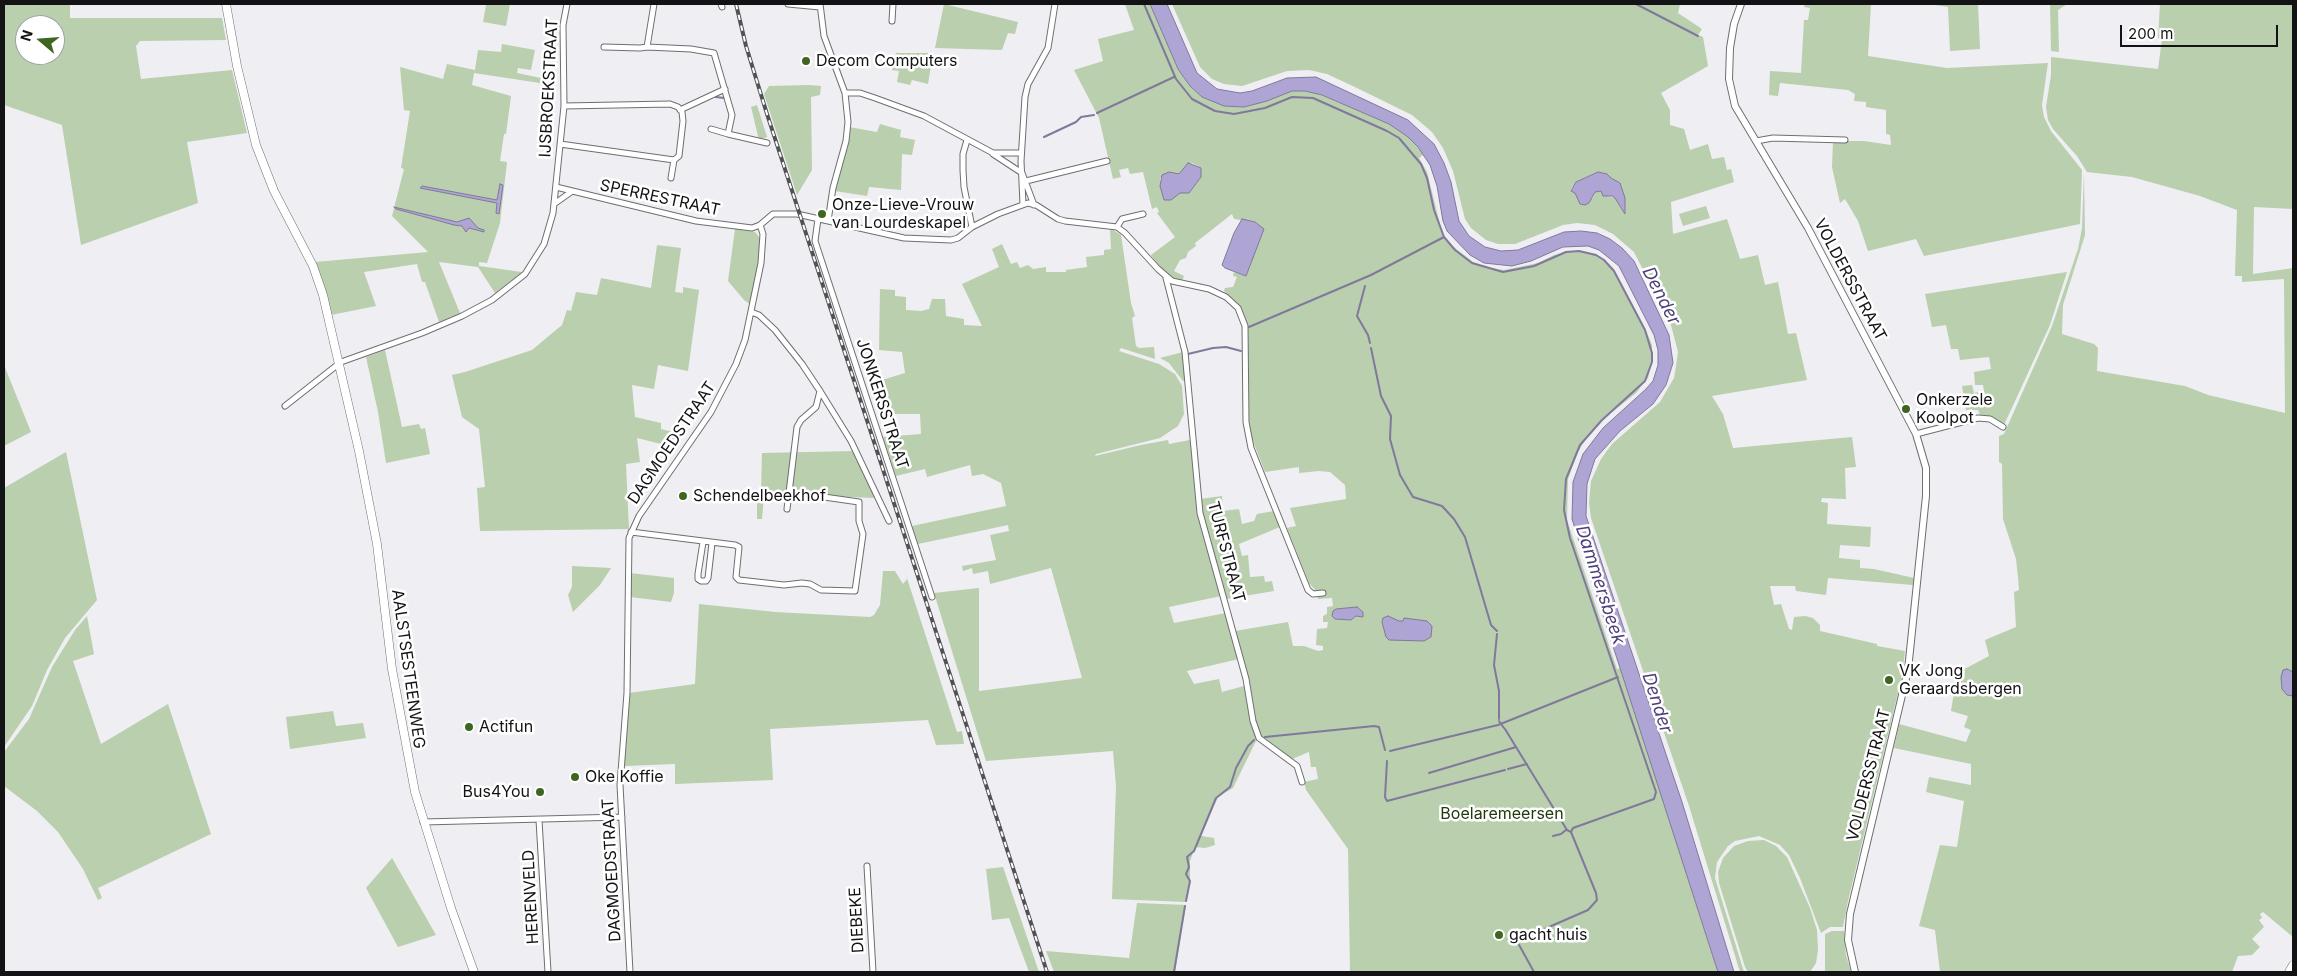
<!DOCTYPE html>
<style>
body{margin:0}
#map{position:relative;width:2297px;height:976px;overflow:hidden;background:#efeef3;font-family:Inter,sans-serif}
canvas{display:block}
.frame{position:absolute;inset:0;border:5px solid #131315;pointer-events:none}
.north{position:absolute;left:15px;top:15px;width:50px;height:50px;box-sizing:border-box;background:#fff;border:1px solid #a1a1a1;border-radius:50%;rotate:288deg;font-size:14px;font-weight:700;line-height:20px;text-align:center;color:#131315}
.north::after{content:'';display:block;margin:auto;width:18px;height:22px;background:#3f6621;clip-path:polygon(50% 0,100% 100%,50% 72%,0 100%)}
.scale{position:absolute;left:2120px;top:25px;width:158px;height:22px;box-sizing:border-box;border:2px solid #131315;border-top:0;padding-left:6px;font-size:15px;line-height:18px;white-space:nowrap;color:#131315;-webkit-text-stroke:4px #fff;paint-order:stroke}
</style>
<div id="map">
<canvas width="2297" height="976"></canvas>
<div class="frame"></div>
<div class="north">N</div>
<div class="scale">200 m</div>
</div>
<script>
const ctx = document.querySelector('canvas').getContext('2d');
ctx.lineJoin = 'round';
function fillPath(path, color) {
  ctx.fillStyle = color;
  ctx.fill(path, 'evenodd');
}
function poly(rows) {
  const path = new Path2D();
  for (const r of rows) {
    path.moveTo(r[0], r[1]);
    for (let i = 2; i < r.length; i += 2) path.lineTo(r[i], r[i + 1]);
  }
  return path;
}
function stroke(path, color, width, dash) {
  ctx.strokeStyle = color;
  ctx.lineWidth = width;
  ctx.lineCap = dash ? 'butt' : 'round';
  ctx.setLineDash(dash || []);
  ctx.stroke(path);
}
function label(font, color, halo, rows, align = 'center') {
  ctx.font = font + ' Inter,sans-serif';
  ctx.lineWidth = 5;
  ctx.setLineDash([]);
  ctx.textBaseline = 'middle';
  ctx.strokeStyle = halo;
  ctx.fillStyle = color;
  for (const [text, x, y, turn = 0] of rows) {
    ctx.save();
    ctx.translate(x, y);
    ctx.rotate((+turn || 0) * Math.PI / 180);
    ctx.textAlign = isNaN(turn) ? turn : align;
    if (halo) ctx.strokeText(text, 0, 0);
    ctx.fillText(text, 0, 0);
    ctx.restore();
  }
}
fillPath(poly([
 [4,4,70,4,70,18,222,18,226,40,140,41,136,46,141,79,232,70,247,133,187,142,198,203,81,245,62,125,4,105],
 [25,25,55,25,55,55,25,55],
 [482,4,510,4,506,26,483,22,486,5],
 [944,4,1018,22,1015,34,1008,33,1002,50,935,48],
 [1125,4,1150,4,1178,69,1190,86,1202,97,1236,107,1244,107,1292,91,1305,91,1322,95,1389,124,1408,137,1424,154,1419,158,1427,172,1443,236,1446,241,1473,262,1485,267,1504,270,1538,263,1554,255,1571,251,1583,251,1598,256,1613,268,1645,328,1652,345,1652,363,1648,378,1643,384,1636,393,1601,421,1588,435,1578,452,1568,479,1567,520,1617,669,1621,668,1718,972,1350,972,1348,849,1306,790,1304,782,1318,779,1316,767,1311,767,1309,752,1292,759,1259,734,1235,631,1288,622,1293,646,1304,646,1318,651,1323,650,1323,646,1316,645,1317,629,1327,628,1328,622,1323,622,1323,616,1327,614,1327,607,1333,606,1332,598,1318,599,1316,591,1309,583,1287,528,1296,526,1290,508,1346,499,1345,485,1330,472,1319,471,1299,473,1299,467,1265,472,1256,449,1250,433,1249,419,1245,318,1240,306,1224,291,1225,288,1233,287,1237,277,1233,276,1234,272,1246,276,1252,260,1255,222,1234,219,1232,214,1195,243,1196,246,1188,252,1186,258,1180,260,1174,271,1184,276,1182,281,1176,280,1161,269,1151,255,1175,237,1157,213,1159,212,1157,207,1152,209,1143,172,1130,174,1128,168,1119,170,1121,177,1113,179,1099,118,1074,70,1103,61,1098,39,1134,30],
 [1192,163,1201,168,1201,177,1189,193,1180,193,1164,200,1160,178,1179,174],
 [1357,607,1363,612,1363,617,1356,616,1351,620,1335,619,1336,609],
 [1172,4,1685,4,1680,4,1678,13,1702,29,1698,35,1703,37,1708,66,1661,93,1670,110,1670,125,1684,129,1690,150,1708,144,1712,159,1724,157,1727,170,1731,169,1734,182,1671,202,1673,234,1727,219,1740,259,1758,255,1765,285,1778,282,1788,334,1796,333,1807,380,1712,396,1723,414,1733,448,1852,437,1856,467,1845,468,1846,499,1822,498,1821,502,1828,503,1827,524,1871,527,1870,547,1840,545,1839,558,1860,560,1860,568,1874,569,1914,578,1913,585,1828,578,1826,595,1796,591,1795,586,1770,586,1774,605,1781,604,1789,629,1792,630,1794,617,1805,616,1813,618,1820,625,1820,631,1877,644,1877,646,1905,651,1902,676,1848,901,1843,927,1830,927,1821,933,1800,878,1789,855,1780,845,1759,836,1735,841,1728,846,1717,862,1715,878,1744,972,1740,972,1689,806,1591,518,1589,503,1591,481,1601,459,1612,444,1660,402,1674,378,1676,366,1678,352,1671,325,1634,252,1613,234,1595,225,1577,223,1563,225,1515,244,1498,244,1486,240,1471,228,1465,219,1453,171,1443,148,1432,132,1412,115,1357,88,1327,74,1309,70,1287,71,1242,86,1224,84,1212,79,1200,67],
 [1598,172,1620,183,1625,213,1615,198,1607,196,1601,191,1598,189,1595,192,1593,198,1575,193,1571,189,1576,182],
 [1805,4,1871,4,1868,56,1947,68,2048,63,2042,105,2044,117,2051,131,2082,170,2080,224,1924,256,1916,239,1868,251,1858,221,1845,199,1840,203,1832,167,1833,141,1864,141,1891,145,1890,135,1886,134,1886,110,1866,107,1866,102,1854,101,1855,94,1848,90,1780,83,1778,96,1769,95,1770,71,1801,73,1804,20,1808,20,1810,8,1804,7],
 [1928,4,1978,4,1980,49,1950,51,1948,7],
 [2050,4,2067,4,2058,10,2059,52,2051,51],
 [2160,4,2293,4,2293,209,2254,207,2253,274,2293,268,2293,937,2263,912,2260,914,2262,918,2259,920,2264,927,2252,939,2260,947,2252,955,2238,956,2232,972,1940,972,1935,930,1919,926,1940,845,1957,847,1964,801,1926,792,1929,777,1971,785,1971,764,1894,748,1899,724,1966,742,1971,730,1964,727,1968,716,1951,711,1957,673,1989,656,1985,640,2016,627,2014,592,2019,590,2018,577,2016,559,2003,519,2002,464,1999,462,1999,436,2004,434,2052,326,2078,249,2082,228,2084,173,2085,235,2063,305,2062,334,2094,344,2098,348,2097,371,2185,386,2208,395,2285,413,2284,279,2242,282,2242,276,2235,276,2237,210,2200,196,2132,177,2087,172,2077,156,2053,129,2048,120,2046,107,2051,75,2051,57,2158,69,2162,39,2158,38],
 [502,44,535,50,531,70,518,68,517,73,541,78,540,83,474,73,472,85,511,96,506,134,504,134,500,161,507,162,500,223,487,263,479,262,479,266,522,272,495,293,478,267,439,262,460,313,439,322,425,282,422,282,417,264,364,272,376,306,331,315,315,262,428,252,392,216,404,169,401,168,410,111,404,110,400,67,443,79,447,64,475,70,478,50,501,52],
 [896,53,933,53,928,84,912,80,910,85,897,82,899,71,892,70],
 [809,85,821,86,820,95,811,97,812,170,797,195,764,94,769,86],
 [757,105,767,137,759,140,751,107],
 [880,124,901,130,900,137,915,140,912,155,902,154,901,190,869,187,867,196,835,191,849,127,877,132],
 [1706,206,1710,218,1683,226,1679,214],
 [1110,228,1121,235,1131,303,1135,316,1132,318,1136,346,1139,348,1154,347,1155,359,1121,348,1119,351,1159,364,1175,374,1182,386,1184,414,1178,426,1160,438,1096,454,1095,456,1141,445,1168,440,1169,444,1190,440,1199,515,1221,596,1169,607,1174,623,1226,613,1239,659,1187,671,1194,684,1219,679,1222,692,1244,686,1250,718,1257,739,1233,788,1218,797,1201,836,1214,838,1215,845,1205,848,1195,847,1190,861,1190,881,1186,902,1112,899,1116,786,1113,751,986,761,934,593,979,588,979,691,1082,678,1051,568,990,584,988,571,973,574,972,568,963,571,962,566,996,560,990,535,1009,531,1008,525,918,544,912,526,1006,506,1001,483,983,474,972,476,970,465,927,477,925,469,896,476,883,437,921,434,920,414,882,414,882,380,905,373,902,352,879,350,880,289,895,290,895,296,906,297,906,310,921,311,929,309,932,299,945,299,946,316,964,319,964,325,982,326,962,284,999,267,992,249,1002,244,1011,264,1017,262,1020,268,1028,265,1033,269,1046,267,1046,272,1066,272,1066,270,1087,267,1086,257,1104,255,1104,250,1111,249],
 [735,229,755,232,760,238,758,267,751,305,744,300,728,281],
 [657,245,681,248,675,292,683,293,683,287,699,290,688,371,658,365,654,389,632,385,635,417,661,423,661,429,677,433,669,446,637,438,640,462,626,464,629,529,480,531,477,488,485,487,479,429,462,417,452,375,465,372,532,350,562,325,567,310,571,311,576,292,597,295,601,278,651,288],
 [2067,272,2050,325,2004,425,1980,415,1978,410,1966,410,1962,386,1972,385,1974,393,1984,391,1983,385,1975,385,1974,372,1991,369,1989,357,1960,360,1958,349,1951,349,1946,325,1932,327,1925,294],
 [385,350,402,427,419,424,421,429,425,428,430,454,386,463,378,412,366,357],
 [1183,352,1185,380,1183,381,1169,363,1160,358],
 [4,365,31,432,4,446],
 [854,451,877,498,764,494,762,519,757,519,757,491,761,491,762,453],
 [66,452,97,600,65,638,47,670,32,706,4,747,4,488],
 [1222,496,1223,511,1239,509,1242,524,1254,521,1257,514,1274,511,1280,527,1239,544,1242,556,1248,555,1250,577,1264,576,1265,582,1272,581,1274,591,1226,599,1203,516,1200,499],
 [572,566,611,568,600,585,573,612,568,595,572,587],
 [904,569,957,732,962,731,964,744,936,745,928,720,770,729,773,780,675,784,675,764,624,766,629,693,695,684,699,604,775,612,870,617,874,615,880,605,883,571,895,571,903,584,907,579],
 [630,573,674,578,674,593,671,602,630,597],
 [87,616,94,654,73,661,101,744,168,704,211,834,98,888,102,898,98,900,83,869,58,832,37,811,4,786,4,752,29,719,52,667,75,630],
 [333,711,336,726,363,723,366,738,290,749,286,717],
 [1764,840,1776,846,1787,857,1810,908,1817,930,1818,950,1816,963,1810,972,1748,972,1745,967,1719,883,1718,872,1723,858,1734,846,1748,841],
 [392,858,436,935,398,947,366,888],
 [1003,867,1039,972,1029,972,1009,918,992,920,986,869],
 [1137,903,1186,905,1175,972,1054,972,1046,951,1129,958],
 [1844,931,1846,955,1851,972,1825,972,1825,934,1832,931]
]), '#b9cfad');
const water = poly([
 [1150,4,1167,4,1197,73,1217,89,1240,93,1252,91,1287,78,1316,77,1408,120,1434,144,1444,163,1451,182,1459,221,1469,236,1485,247,1501,251,1518,250,1564,232,1581,231,1597,233,1610,239,1622,248,1634,261,1669,335,1673,363,1666,385,1653,404,1620,431,1595,459,1587,484,1586,516,1682,802,1734,972,1718,972,1572,519,1573,482,1583,454,1603,428,1646,389,1653,381,1658,365,1658,350,1654,335,1619,266,1599,250,1588,246,1563,247,1531,261,1512,266,1484,263,1470,255,1447,231,1443,221,1437,186,1430,165,1418,147,1408,137,1389,124,1322,95,1305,91,1292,91,1267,101,1244,107,1224,106,1202,97,1190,86,1178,69,1150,4],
 [1188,163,1201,168,1201,177,1189,193,1180,193,1171,200,1164,200,1160,186,1162,175,1169,172,1179,174,1188,163],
 [1598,172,1607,174,1611,178,1620,183,1625,198,1625,214,1615,198,1612,196,1603,196,1601,191,1595,192,1589,203,1585,205,1580,204,1575,193,1571,191,1576,182,1598,172],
 [500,184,503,185,499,214,496,213,497,203,420,188,422,186,497,200,500,184],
 [394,207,457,222,469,218,478,228,484,230,484,232,469,228,466,232,462,226,454,225,396,209,394,207],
 [1242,219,1255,222,1264,229,1246,276,1225,268,1222,265,1234,233,1242,219],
 [1357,607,1363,612,1363,617,1356,616,1351,620,1335,619,1332,616,1333,611,1336,609,1357,607],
 [1388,616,1399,621,1403,621,1404,618,1427,621,1432,626,1431,637,1424,641,1389,640,1386,637,1382,622,1383,618,1388,616],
 [2287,669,2293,672,2293,696,2287,695,2282,689,2281,677,2283,670,2287,669]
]);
fillPath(water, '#afa5d4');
stroke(water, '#80799b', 1);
stroke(poly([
 [1144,4,1176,79,1192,99,1215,111,1234,114,1265,108,1292,97,1313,98,1387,131,1399,138,1421,164,1427,178,1434,210,1444,237,1455,250,1472,263,1503,272,1534,266,1566,252,1579,251,1596,255,1604,260,1614,271,1645,330,1652,353,1652,362,1645,381,1602,420,1580,445,1566,479,1564,510,1570,538,1656,792,1654,799,1573,828,1571,832,1596,893,1597,900,1588,910,1519,940,1518,943,1534,972],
 [1636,4,1698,36],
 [716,97,724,98],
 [1097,113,1174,77],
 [1044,137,1076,122,1081,117,1094,115],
 [1365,286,1357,316,1368,335,1370,343],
 [1249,327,1371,275,1444,237],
 [1371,348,1381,396,1391,416,1390,439,1400,475,1413,497,1442,506,1454,519,1465,537,1491,625,1497,631],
 [1188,354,1213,348,1226,347,1241,351],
 [1497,634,1494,665,1499,691,1499,719],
 [1499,721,1504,728],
 [1505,729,1516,747],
 [1265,737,1374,726,1379,727,1385,750],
 [1390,751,1498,725,1618,677],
 [1387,761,1385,797,1387,801,1505,770],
 [1508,769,1527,764],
 [1429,773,1516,747,1567,830,1571,832],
 [1553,836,1561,834,1566,830],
 [1186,901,1190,881,1186,874,1189,867,1187,857,1194,851,1216,798,1230,787,1236,768,1248,746,1254,740],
 [1174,972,1185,906]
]), '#80799b', 2);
const minor = poly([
 [721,4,722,7],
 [788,4,820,7],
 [820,4,824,36,845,93,848,122,846,141,833,188,828,221],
 [892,21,893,4],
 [604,47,640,48,647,47,654,4],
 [647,47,691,49,714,53,732,115,728,134,711,129],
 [845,93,860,93,875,98,924,116,993,153,1021,153],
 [680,110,725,89],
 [728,134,767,143],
 [967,140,963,154,963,170,964,187,972,227],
 [1756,141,1773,138,1845,140],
 [560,144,674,160,679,156,683,121,682,112,678,107,670,104,564,106],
 [993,154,1022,173,1034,205],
 [671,178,674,160],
 [1026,181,1107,161],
 [556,187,696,221,752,228,760,225],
 [554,204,571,192],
 [1023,204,1021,161,1025,97,1028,84,1048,48,1055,4],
 [818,219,815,241,932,597],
 [1117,227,1122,219,1143,214],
 [1166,278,1185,352,1200,513,1246,679,1253,721,1259,738,1297,766,1302,782],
 [751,312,759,315,775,330,802,364,820,391,851,441,889,521],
 [285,406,341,362,422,333,462,316,492,300,525,274,544,244,553,213,564,106,563,25,567,4],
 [1916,434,1978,418,1990,419,2003,427],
 [787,509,797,427,801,420,816,407,820,391],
 [631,532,735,545,739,547,736,577,739,580,784,585,802,583,810,584,821,590,855,591,863,534,859,521,859,502,789,492],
 [703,542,698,574,698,579,701,581,706,581,708,578,712,543],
 [539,820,548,972],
 [423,822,622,817],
 [867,866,873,972],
 [630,972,620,785,627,693,629,538,639,516,711,412,736,364,745,340,761,263,763,234,760,225,773,214,797,214,904,238,951,240,958,238,972,227,998,214,1028,203,1036,205,1058,219,1065,221,1117,227,1125,233,1158,269,1172,281,1209,289,1226,297,1238,308,1245,326,1246,422,1251,448,1308,590,1313,594,1323,593]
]);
const tertiary = poly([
 [1741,4,1734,24,1730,48,1729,79,1735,106,1808,228,1916,434,1926,468,1926,496,1908,670,1850,914,1848,940,1855,972]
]);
const secondary = poly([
 [226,4,237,66,256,145,274,191,313,266,323,295,359,451,377,544,392,669,415,792,451,908,474,972],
 [2289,972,2293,965]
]);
stroke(minor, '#6e6e72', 7);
stroke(tertiary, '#6e6e72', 8);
stroke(secondary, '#6e6e72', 9);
stroke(minor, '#fff', 5);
stroke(tertiary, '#fff', 6);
stroke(secondary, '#fff', 8);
const rail = poly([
 [736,4,746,46,767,114,1047,972]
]);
stroke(rail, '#525255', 4);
stroke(rail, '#fff', 2, [5.5]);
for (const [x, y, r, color] of [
 [806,61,5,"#3f6621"],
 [822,214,5,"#3f6621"],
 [1906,409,5,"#3f6621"],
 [683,496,5,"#3f6621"],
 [1889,680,5,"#3f6621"],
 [469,727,5,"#3f6621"],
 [575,777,5,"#3f6621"],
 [540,792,5,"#3f6621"],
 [1499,935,5,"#3f6621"]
]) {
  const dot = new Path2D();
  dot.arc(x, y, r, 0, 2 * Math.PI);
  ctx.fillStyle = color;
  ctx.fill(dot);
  stroke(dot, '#fff', 2);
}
label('16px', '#131315', '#fff', [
 ["Decom Computers",816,61],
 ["Onze-Lieve-Vrouw",832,205],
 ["van Lourdeskapel",832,223],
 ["Onkerzele",1916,400],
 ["Koolpot",1916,418],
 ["Schendelbeekhof",693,496],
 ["VK Jong",1899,671],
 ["Geraardsbergen",1899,689],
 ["Actifun",479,727],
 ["Oke Koffie",585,777],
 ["Bus4You",530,792,"right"],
 ["gacht huis",1509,935]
], 'left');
label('16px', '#131315', '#fff', [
 ["IJSBROEKSTRAAT",549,88,-87],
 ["SPERRESTRAAT",660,198,12],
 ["VOLDERSSTRAAT",1850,280,62],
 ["JONKERSSTRAAT",882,404,72],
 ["DAGMOEDSTRAAT",672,443,-56],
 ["TURFSTRAAT",1226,552,75],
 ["AALSTSESTEENWEG",408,669,82],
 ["VOLDERSSTRAAT",1869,775,-76],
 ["DAGMOEDSTRAAT",612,870,-93],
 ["HERENVELD",531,897,-93],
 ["DIEBEKE",857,920,-93]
]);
label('16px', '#203a0c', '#fff', [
 ["Boelaremeersen",1502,814]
]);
label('italic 18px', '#4e3e79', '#fff', [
 ["Dender",1661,296,63],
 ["Dammersbeek",1600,585,72],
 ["Dender",1657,703,72]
]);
</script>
